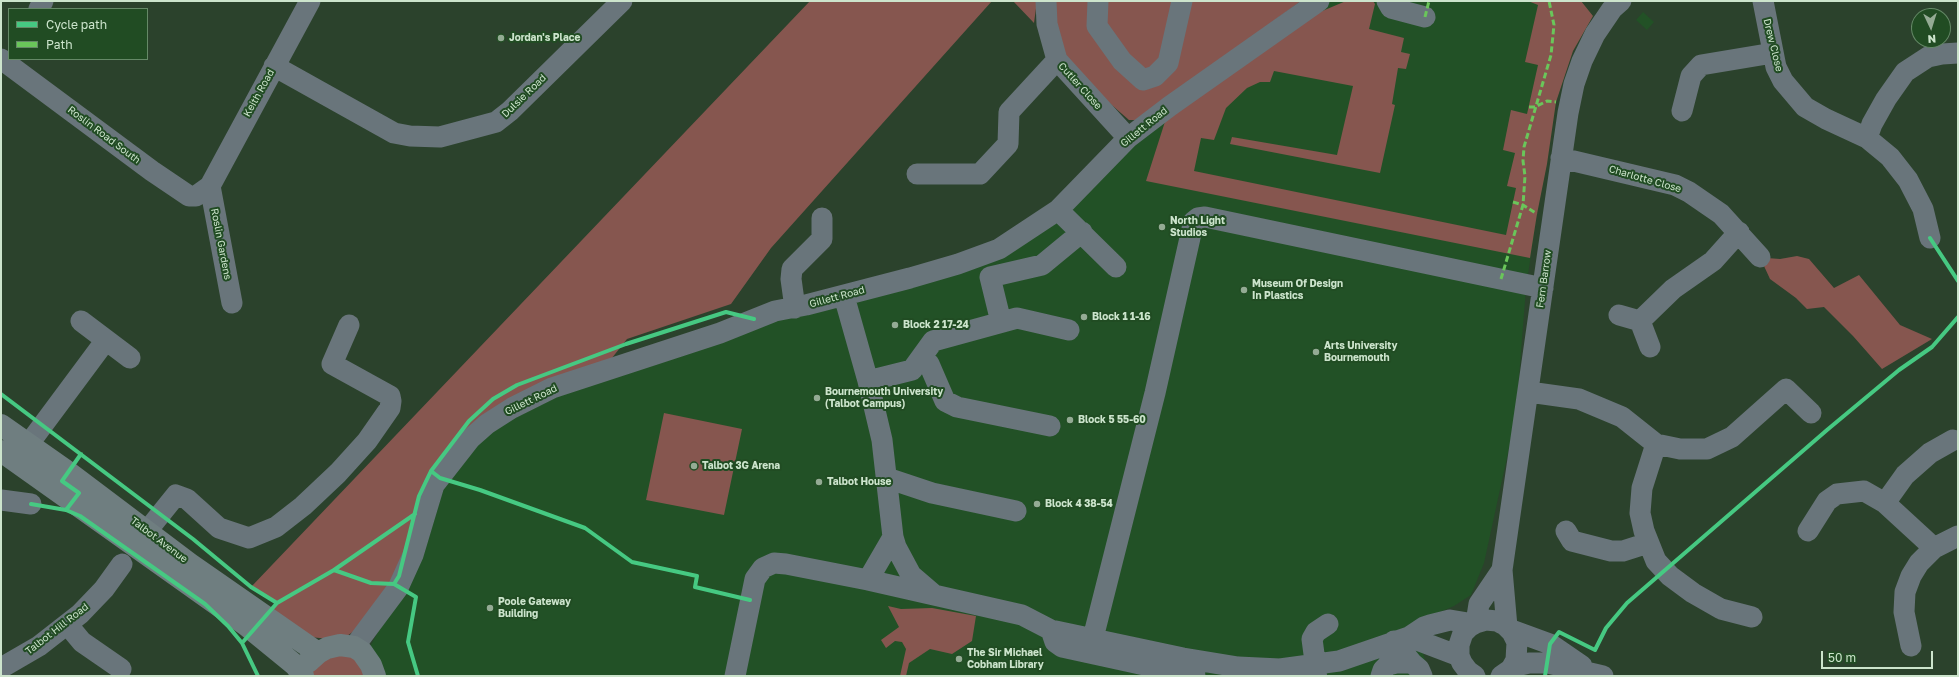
<!DOCTYPE html>
<style>
body{margin:0}
#map{position:relative;width:1959px;height:677px;overflow:hidden;background:#2b422c;font-family:"Golos Text",sans-serif}
canvas{display:block}
.frame{position:absolute;inset:0;border:2px solid #cce4cc;pointer-events:none}
.legend{position:absolute;left:8px;top:8px;width:140px;height:52px;box-sizing:border-box;background:#214c23;border:1px solid #658967;margin:0;padding:5px 7px;list-style:none;font-size:12px;color:#cce4cc}
.legend li{display:flex;align-items:center;gap:8px;height:20px}
.legend b{width:20px;border:1px solid #658967}
.north{position:absolute;left:1911px;top:8px;width:40px;height:40px;box-sizing:border-box;background:#214c23;border:1px solid #658967;border-radius:50%;rotate:176deg;font-size:11px;font-weight:700;line-height:16px;text-align:center;color:#cce4cc}
.north::after{content:'';display:block;margin:auto;width:14px;height:18px;background:#94ab94;clip-path:polygon(50% 0,100% 100%,50% 72%,0 100%)}
.scale{position:absolute;left:1821px;top:651px;width:112px;height:18px;box-sizing:border-box;border:2px solid #cce4cc;border-top:0;padding-left:5px;font-size:12px;line-height:14px;white-space:nowrap;color:#cce4cc;-webkit-text-stroke:3px #214c23;paint-order:stroke}
</style>
<div id="map">
<canvas width="1959" height="677"></canvas>
<div class="frame"></div>
<ul class="legend">
<li><b style="height:5px;background:#46c982"></b>Cycle path</li>
<li><b style="height:5px;background:#6ac65a"></b>Path</li>
</ul>
<div class="north">N</div>
<div class="scale">50 m</div>
</div>
<script>
const ctx = document.querySelector('canvas').getContext('2d');
ctx.lineJoin = 'round';
function fillPath(path, color) {
  ctx.fillStyle = color;
  ctx.fill(path, 'evenodd');
}
function poly(rows) {
  const path = new Path2D();
  for (const r of rows) {
    path.moveTo(r[0], r[1]);
    for (let i = 2; i < r.length; i += 2) path.lineTo(r[i], r[i + 1]);
  }
  return path;
}
function stroke(path, color, width, dash) {
  ctx.strokeStyle = color;
  ctx.lineWidth = width;
  ctx.lineCap = dash ? 'butt' : 'round';
  ctx.setLineDash(dash || []);
  ctx.stroke(path);
}
function label(font, color, halo, rows, align = 'center') {
  ctx.font = font + ' "Golos Text",sans-serif';
  ctx.lineWidth = 4;
  ctx.setLineDash([]);
  ctx.textBaseline = 'middle';
  ctx.strokeStyle = halo;
  ctx.fillStyle = color;
  for (const [text, x, y, turn = 0] of rows) {
    ctx.save();
    ctx.translate(x, y);
    ctx.rotate((+turn || 0) * Math.PI / 180);
    ctx.textAlign = isNaN(turn) ? turn : align;
    if (halo) ctx.strokeText(text, 0, 0);
    ctx.fillText(text, 0, 0);
    ctx.restore();
  }
}
fillPath(poly([
 [1319,1,1581,1,1593,16,1573,51,1556,102,1547,164,1537,214,1526,288,1516,416,1484,563,1471,595,1454,606,1428,617,1423,653,1430,676,375,676,365,656,385,619,434,485,470,439,552,388,958,264,1083,184],
 [1643,12,1654,22,1647,30,1636,20]
]), '#225126');
fillPath(poly([
 [810,1,992,1,771,248,731,304,627,339,600,373,512,408,434,485,413,555,354,631,347,636,329,639,310,637,270,610,276,603,251,587],
 [1013,1,1037,1,1034,23],
 [1051,1,1301,1,1139,120,1129,120,1106,100,1064,56],
 [1346,1,1373,1,1375,4,1369,29,1404,38,1401,52,1410,54,1406,69,1398,68,1392,104,1395,105,1380,173,1230,144,1232,137,1337,155,1353,86,1274,71,1270,82,1260,82,1247,88,1226,108,1214,140,1201,138,1194,171,1506,235,1516,188,1507,186,1515,153,1503,150,1511,110,1527,114,1538,65,1525,62,1538,5,1528,1,1581,1,1593,16,1573,51,1556,102,1547,164,1537,214,1530,258,1146,181,1170,106,1308,17],
 [1797,256,1809,259,1834,288,1859,275,1900,325,1932,339,1882,369,1853,336,1824,307,1807,309,1796,298,1770,279,1764,266,1767,258,1780,259],
 [664,413,742,429,724,515,646,500],
 [888,606,901,609,932,608,976,616,972,641,952,654,930,649,909,663,906,676,900,676,906,649,902,642,895,641,886,648,881,640,899,627],
 [340,645,375,676,302,676]
]), '#86564f');
stroke(poly([
 [1046,1,1047,24,1057,60,1128,138],
 [1098,1,1097,26,1122,61,1143,80,1155,76,1168,63,1182,1],
 [1387,1,1391,8,1425,17],
 [1763,1,1776,67,1783,81,1805,107,1826,119,1867,138,1890,157,1908,180,1923,209,1930,238],
 [39,9,43,1],
 [1,59,152,171,189,196,196,196,210,186,310,1],
 [274,66,394,133,410,136,440,137,496,122,510,111,622,1],
 [1682,111,1691,76,1701,65,1773,53],
 [1867,138,1872,124,1886,99,1905,72,1928,57,1942,54,1958,53],
 [1561,158,1675,185,1689,192,1721,214,1760,257],
 [917,174,980,174,1008,144,1009,112,1057,60],
 [210,186,232,303],
 [1058,210,1116,267],
 [844,296,868,381,882,440,893,537,896,547,911,575,932,593],
 [795,308,791,279,792,269,822,239,822,218],
 [1619,315,1640,321],
 [81,321,130,358],
 [1001,322,990,277,1042,265,1082,232],
 [1650,347,1640,321,1673,289,1713,261,1739,232],
 [917,363,929,364,945,401,957,407,1050,426],
 [868,381,912,370,933,341,1017,318,1069,330],
 [1529,392,1579,399,1622,417,1656,444,1680,449,1707,449,1732,437,1786,389,1811,413],
 [1656,444,1642,488,1640,513,1644,531,1656,561,1670,576,1693,593,1721,609,1752,617],
 [28,445,106,340],
 [887,478,932,493,1016,511],
 [1,500,31,504],
 [1885,503,1905,475,1930,453,1953,440],
 [147,531,176,495,187,499,219,528,249,538,276,527,303,506,338,473,367,441,390,408,391,401,390,396,332,364,349,325],
 [1566,531,1572,541,1611,551,1623,551,1648,543],
 [1808,531,1827,501,1837,494,1864,491,1885,503,1934,548],
 [868,580,893,537],
 [1476,623,1479,604,1502,570],
 [67,624,82,642,121,669],
 [1507,627,1502,570,1568,113,1574,84,1582,61,1595,34,1612,9,1621,1],
 [1509,629,1550,644,1582,666],
 [1051,630,1055,642,1062,647,1195,676],
 [1409,637,1459,656],
 [1093,638,1155,393,1192,229,1193,222,1198,218,1205,217,1543,288],
 [1394,641,1412,663,1419,669,1422,676],
 [1911,646,1904,612,1905,592,1911,576,1919,563,1934,548,1958,536],
 [354,647,398,588,413,555,434,485,470,439,487,424,512,408,552,388,720,333,775,311,806,305,910,278,958,264,999,249,1058,210,1128,138,1170,106,1319,1],
 [1512,667,1529,663,1548,663,1603,676],
 [1,668,39,646,80,614,104,589,122,564],
 [735,676,755,579,763,568,774,563,786,564,868,580,1022,615,1051,630,1183,658,1238,667,1280,669,1339,661,1409,637,1424,627,1430,625,1450,620,1474,624],
 [1316,676,1318,665,1314,654,1312,639,1316,632,1328,624],
 [1381,676,1383,670,1388,665,1396,663,1412,663],
 [1475,676,1468,671,1462,663,1459,656,1459,645,1463,633,1469,627,1476,623,1486,620,1497,621,1505,625,1512,632,1517,642,1516,660,1511,669,1501,676]
]), '#69757b', 21);
stroke(poly([
 [1,425,68,472,190,564,318,653],
 [1,451,246,625,295,665,303,675],
 [308,662,318,653,327,648,340,645,354,647,362,652,371,665,375,676]
]), '#6f7e80', 22);
stroke(poly([
 [1425,17,1429,1],
 [1529,107,1535,107,1547,101,1556,102],
 [1513,202,1523,205,1537,214],
 [1501,279,1523,205,1525,176,1523,161,1524,147,1551,55,1554,25,1549,1]
]), '#6ac65a', 3, [6, 3]);
stroke(poly([
 [1930,238,1958,281],
 [1,394,193,539,251,587,277,603,334,570,371,583,394,584,416,597,408,642,418,676],
 [431,471,469,421,493,399,517,385,626,344,726,312,754,319],
 [31,504,66,510,79,493,62,481,81,454],
 [66,510,80,516,205,604,228,626,242,643],
 [334,570,415,514],
 [394,584,399,576,419,496,431,471,440,478,480,490,585,528,632,562,697,576,695,587,750,600],
 [258,676,242,643,277,603],
 [1545,676,1550,644,1559,632,1595,650,1606,628,1627,603,1827,430,1899,370,1932,347,1958,317]
]), '#46c982', 4);
for (const [x, y, r, color] of [
 [501,38,4,"#94ab94"],
 [1162,227,4,"#94ab94"],
 [1244,290,4,"#94ab94"],
 [1084,317,4,"#94ab94"],
 [895,325,4,"#94ab94"],
 [1316,352,4,"#94ab94"],
 [817,398,4,"#94ab94"],
 [1070,420,4,"#94ab94"],
 [694,466,4,"#94ab94"],
 [819,482,4,"#94ab94"],
 [1037,504,4,"#94ab94"],
 [490,608,4,"#94ab94"],
 [959,659,4,"#94ab94"]
]) {
  const dot = new Path2D();
  dot.arc(x, y, r, 0, 2 * Math.PI);
  ctx.fillStyle = color;
  ctx.fill(dot);
  stroke(dot, '#214c23', 1.5);
}
label('bold 10px', '#cce4cc', '#214c23', [
 ["Jordan's Place",509,38],
 ["North Light",1170,221],
 ["Studios",1170,233],
 ["Museum Of Design",1252,284],
 ["In Plastics",1252,296],
 ["Block 1 1-16",1092,317],
 ["Block 2 17-24",903,325],
 ["Arts University",1324,346],
 ["Bournemouth",1324,358],
 ["Bournemouth University",825,392],
 ["(Talbot Campus)",825,404],
 ["Block 5 55-60",1078,420],
 ["Talbot 3G Arena",702,466],
 ["Talbot House",827,482],
 ["Block 4 38-54",1045,504],
 ["Poole Gateway",498,602],
 ["Building",498,614],
 ["The Sir Michael",967,653],
 ["Cobham Library",967,665]
], 'left');
label('10px', '#cce4cc', '#214c23', [
 ["Drew Close",1773,45,76],
 ["Cutler Close",1080,86,48],
 ["Keith Road",259,93,-61],
 ["Dulsie Road",524,96,-44],
 ["Gillett Road",1144,127,-39],
 ["Roslin Road South",104,135,37],
 ["Charlotte Close",1645,179,16],
 ["Roslin Gardens",221,244,79],
 ["Fern Barrow",1544,279,-82],
 ["Gillett Road",837,297,-15],
 ["Gillett Road",531,400,-26],
 ["Talbot Avenue",159,540,37],
 ["Talbot Hill Road",57,629,-38]
]);
</script>
